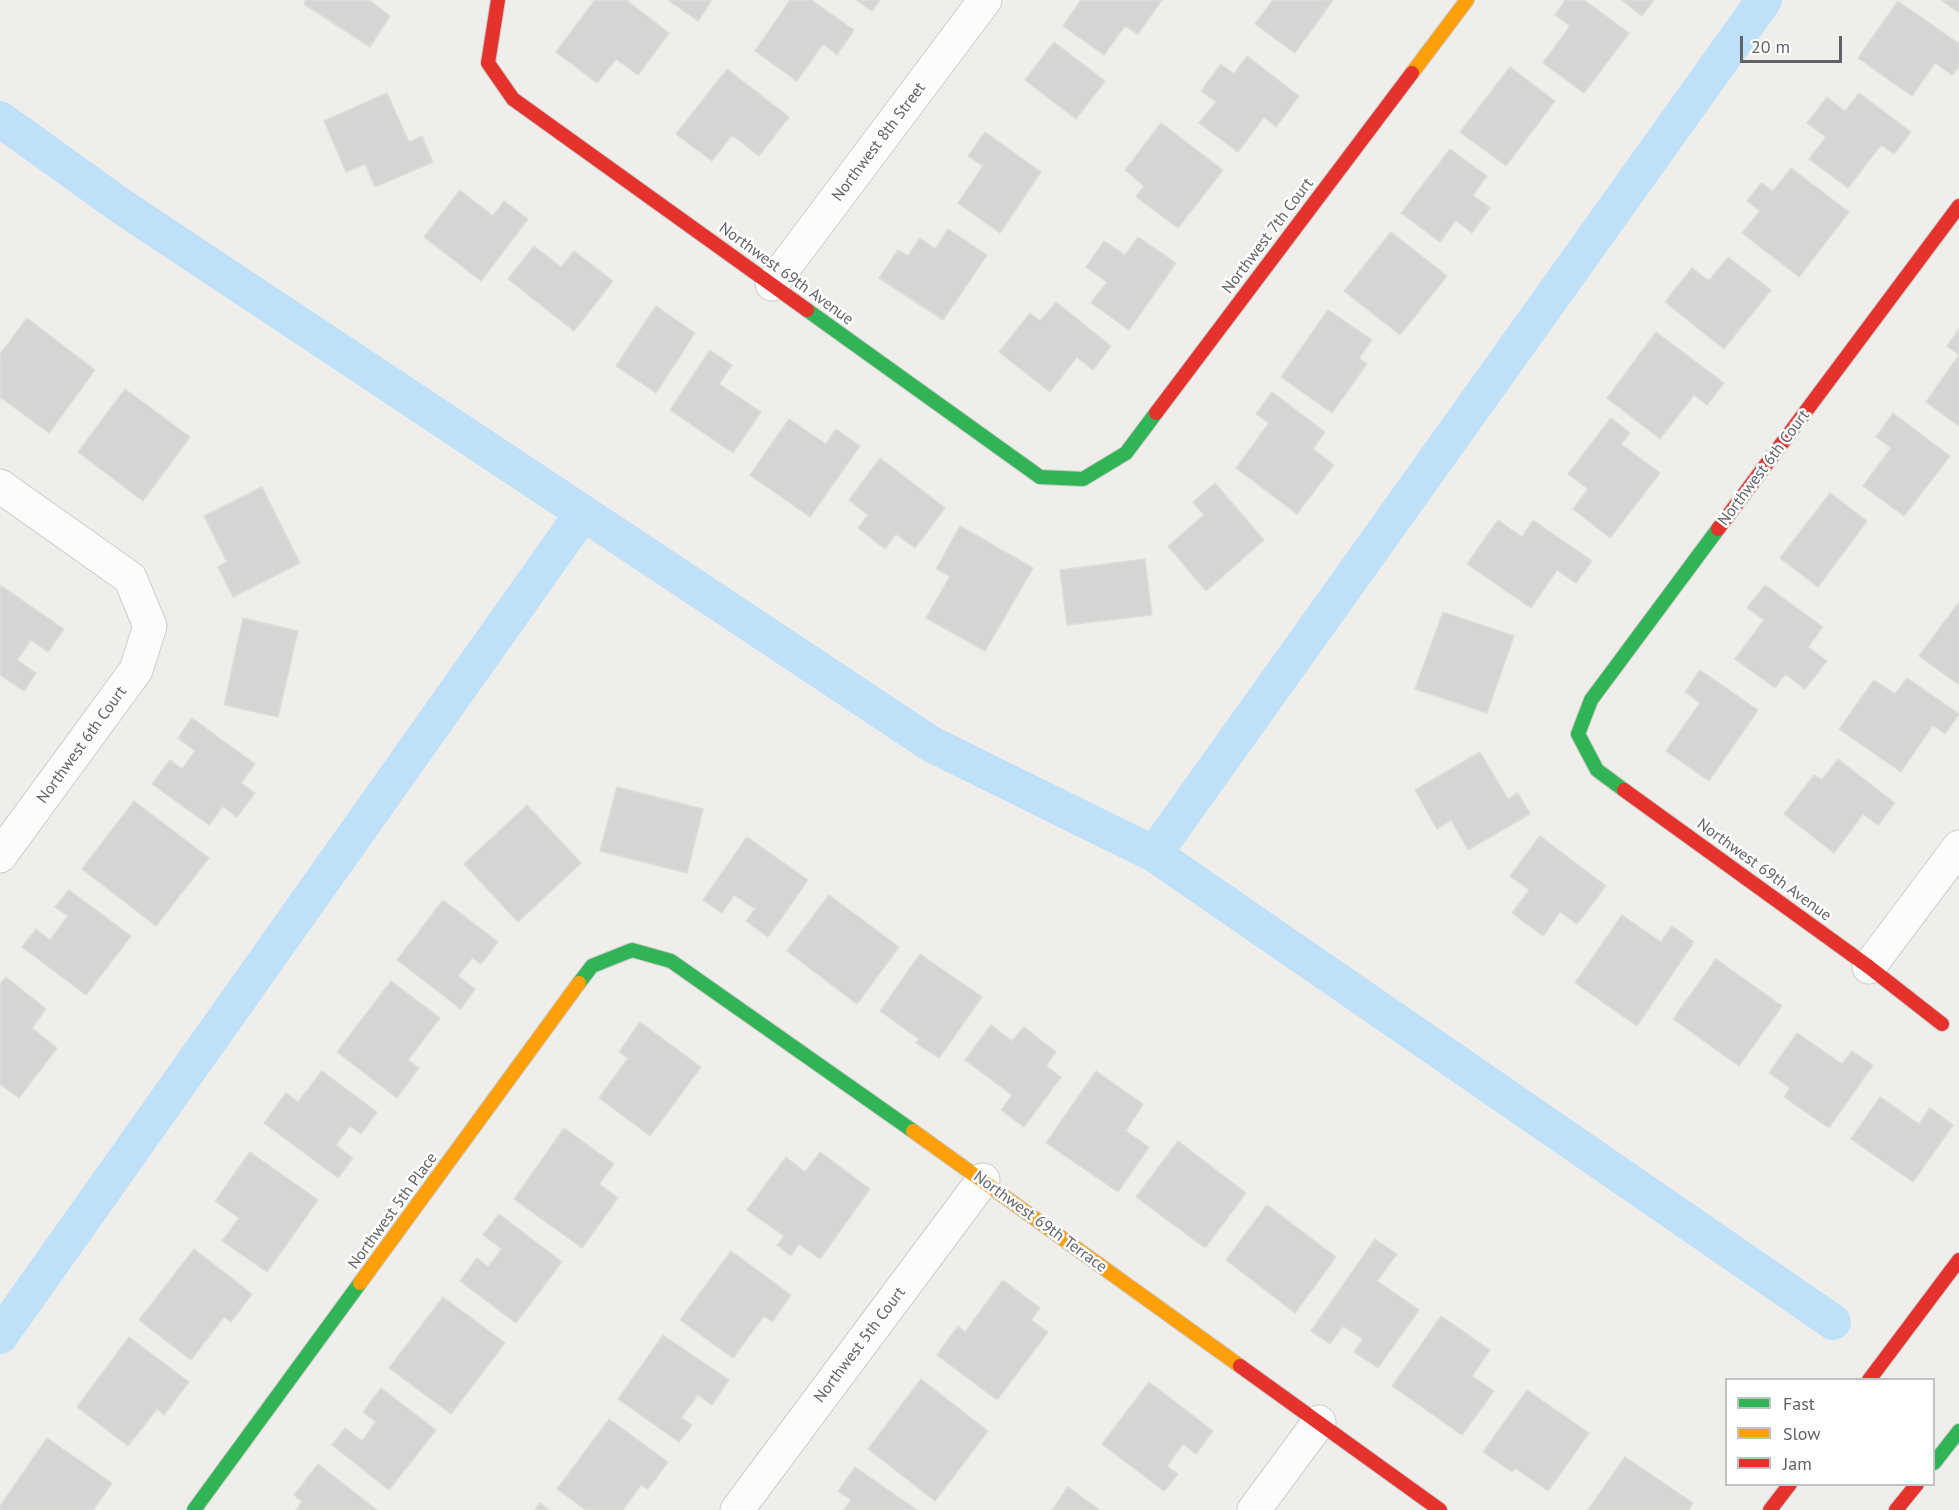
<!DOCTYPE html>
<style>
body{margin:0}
#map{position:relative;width:1959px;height:1510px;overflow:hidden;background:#efeeea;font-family:"PT Sans",sans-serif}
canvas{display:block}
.legend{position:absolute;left:1725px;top:1378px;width:210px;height:108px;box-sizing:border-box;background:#fff;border:2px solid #bfc1c3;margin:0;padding:8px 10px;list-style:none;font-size:18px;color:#5f6368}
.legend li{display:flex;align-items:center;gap:12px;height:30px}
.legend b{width:30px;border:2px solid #bfc1c3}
.scale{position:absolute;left:1740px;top:36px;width:102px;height:27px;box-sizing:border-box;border:3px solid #5f6368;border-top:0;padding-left:8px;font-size:18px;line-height:21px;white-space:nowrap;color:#5f6368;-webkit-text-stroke:4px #fff;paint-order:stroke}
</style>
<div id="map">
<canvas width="1959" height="1510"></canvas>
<ul class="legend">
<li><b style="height:8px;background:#30b455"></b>Fast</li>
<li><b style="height:8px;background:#ff9f0a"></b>Slow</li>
<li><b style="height:8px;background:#e5322d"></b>Jam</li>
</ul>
<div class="scale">20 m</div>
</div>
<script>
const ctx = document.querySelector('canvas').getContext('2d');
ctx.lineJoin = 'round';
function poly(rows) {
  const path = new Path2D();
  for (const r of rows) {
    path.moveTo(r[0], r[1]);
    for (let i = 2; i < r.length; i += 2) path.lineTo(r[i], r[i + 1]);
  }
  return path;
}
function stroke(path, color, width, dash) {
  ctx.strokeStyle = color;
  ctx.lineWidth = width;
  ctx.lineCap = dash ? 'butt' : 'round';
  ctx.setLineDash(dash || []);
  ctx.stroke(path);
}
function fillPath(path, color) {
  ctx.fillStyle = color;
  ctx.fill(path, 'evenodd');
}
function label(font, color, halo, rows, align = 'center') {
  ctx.font = font + ' "PT Sans",sans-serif';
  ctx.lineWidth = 5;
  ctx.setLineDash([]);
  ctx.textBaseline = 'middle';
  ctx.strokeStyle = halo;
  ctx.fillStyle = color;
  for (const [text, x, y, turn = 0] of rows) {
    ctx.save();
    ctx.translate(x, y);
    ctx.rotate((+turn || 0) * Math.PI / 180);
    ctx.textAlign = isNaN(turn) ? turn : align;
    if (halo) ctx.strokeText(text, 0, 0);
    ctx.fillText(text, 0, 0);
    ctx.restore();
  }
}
stroke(poly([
 [0,119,121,206,931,744,1154,854,1833,1322],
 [1154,854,1764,0],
 [0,1336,583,513]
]), '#bfe0f9', 36);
const building = poly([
 [306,0,369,0,390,16,370,47,304,4,306,0],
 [595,0,626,0,669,33,638,75,616,59,597,83,556,52,595,0],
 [668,0,712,0,698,21,668,0],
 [790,0,811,0,854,30,837,55,823,44,797,81,755,51,790,0],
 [856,0,880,0,872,11,856,0],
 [1081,0,1162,0,1138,34,1125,26,1104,55,1063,26,1081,0],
 [1273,0,1333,0,1295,53,1255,24,1273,0],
 [1565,0,1584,0,1629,33,1584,93,1543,63,1570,26,1555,15,1565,0],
 [1621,0,1654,0,1642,16,1621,0],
 [1941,0,1959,0,1959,13,1941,0],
 [1898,1,1959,44,1959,66,1952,75,1935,63,1912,96,1858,58,1898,1],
 [1054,42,1105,81,1076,119,1025,80,1054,42],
 [1247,56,1299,96,1276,127,1264,117,1238,152,1199,123,1216,102,1201,91,1221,64,1234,74,1247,56],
 [1510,67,1555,101,1506,166,1460,132,1510,67],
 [727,69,789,117,759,156,732,135,712,161,676,134,727,69],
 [387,93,409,142,422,136,433,162,375,187,365,164,346,172,324,121,387,93],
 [1859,93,1911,132,1894,154,1881,145,1848,188,1809,159,1826,137,1807,123,1827,97,1845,111,1859,93],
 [1161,123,1223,170,1178,228,1136,197,1144,186,1125,170,1161,123],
 [985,132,1041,172,1000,233,958,203,983,166,968,156,985,132],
 [1450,149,1487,176,1473,195,1490,208,1472,233,1456,220,1440,242,1401,213,1450,149],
 [1791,168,1849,212,1799,277,1742,233,1760,211,1747,201,1761,183,1773,191,1791,168],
 [460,190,493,216,504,201,528,219,481,281,424,237,460,190],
 [948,229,987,255,943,320,879,278,898,250,908,256,920,238,935,249,948,229],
 [1391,232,1447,276,1400,335,1344,291,1391,232],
 [1138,237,1176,263,1129,330,1091,303,1107,282,1086,267,1104,241,1125,255,1138,237],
 [534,246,561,267,574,251,613,281,574,331,508,279,534,246],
 [1728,257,1771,290,1724,349,1665,302,1692,268,1709,281,1728,257],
 [1056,302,1111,346,1093,370,1077,357,1050,392,999,352,1030,313,1040,321,1056,302],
 [656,306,695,333,656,393,616,366,656,306],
 [1328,310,1372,340,1359,358,1367,364,1332,413,1281,377,1328,310],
 [27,318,95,370,49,433,0,397,0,354,27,318],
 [1959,329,1959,355,1947,346,1959,329],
 [1656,332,1724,383,1707,405,1694,395,1660,439,1607,398,1656,332],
 [710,350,732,365,719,384,761,412,733,453,670,410,710,350],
 [1959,355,1959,426,1926,402,1959,355],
 [125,389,190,437,143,501,78,452,125,389],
 [1272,392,1325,432,1313,449,1334,465,1297,514,1236,468,1269,423,1256,414,1272,392],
 [1893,413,1950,456,1904,516,1863,486,1891,448,1876,437,1893,413],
 [1611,418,1630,433,1621,444,1660,473,1610,538,1573,509,1588,489,1568,474,1611,418],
 [789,419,826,444,836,429,860,446,810,517,750,475,789,419],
 [880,458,945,508,915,548,896,534,885,549,858,528,868,515,849,500,880,458],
 [1215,483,1264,540,1206,591,1168,546,1204,515,1193,502,1215,483],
 [262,487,300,563,233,597,218,567,227,562,204,516,262,487],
 [1830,493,1867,521,1818,587,1780,558,1830,493],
 [1498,520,1522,537,1533,520,1592,561,1576,583,1557,570,1531,608,1467,564,1498,520],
 [960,526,1033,568,985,651,926,618,950,576,936,569,960,526],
 [1145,559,1152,615,1067,625,1060,570,1145,559],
 [0,585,64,629,48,652,31,640,17,660,36,673,24,691,0,675,0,585],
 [1765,585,1823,627,1808,647,1827,661,1805,689,1785,674,1775,688,1735,659,1764,620,1747,608,1765,585],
 [1959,602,1959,685,1919,656,1959,602],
 [1443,612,1514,636,1487,713,1415,689,1443,612],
 [243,618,298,631,278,717,224,705,243,618],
 [1700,670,1758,710,1709,781,1666,751,1700,703,1685,692,1700,670],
 [1907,678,1959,714,1945,734,1933,725,1901,772,1839,729,1874,680,1895,694,1907,678],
 [192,718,255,764,241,783,255,793,237,817,223,806,209,825,152,784,170,760,182,769,195,751,178,738,192,718],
 [1480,752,1508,799,1518,793,1530,814,1468,850,1451,820,1437,829,1415,790,1480,752],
 [1838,759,1895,803,1878,825,1863,814,1834,853,1784,814,1814,775,1822,780,1838,759],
 [617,787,703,809,687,873,600,851,617,787],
 [134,801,209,858,156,926,82,869,134,801],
 [527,805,581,863,518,922,464,864,527,805],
 [1540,836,1606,886,1577,924,1560,912,1543,936,1512,913,1529,890,1510,876,1540,836],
 [747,837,808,880,768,937,746,921,755,909,734,895,722,913,703,900,747,837],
 [69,890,131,936,86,995,22,947,36,929,50,940,68,916,55,907,69,890],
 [829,895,899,947,857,1004,787,951,829,895],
 [443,900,498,942,481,964,472,958,458,976,475,989,461,1009,397,960,443,900],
 [1622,915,1661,942,1672,926,1694,942,1637,1026,1575,983,1622,915],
 [920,954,982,997,939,1058,916,1043,919,1039,880,1011,920,954],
 [1716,959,1782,1006,1739,1066,1673,1019,1716,959],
 [6,977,46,1009,32,1028,57,1048,19,1098,0,1084,0,984,6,977],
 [391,981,440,1018,408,1060,419,1068,397,1098,337,1052,391,981],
 [640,1022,701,1067,650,1136,599,1098,628,1058,619,1052,640,1022],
 [991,1025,1012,1041,1024,1027,1056,1052,1046,1066,1061,1077,1024,1127,1001,1110,1012,1095,965,1060,991,1025],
 [1797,1033,1842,1064,1852,1051,1873,1065,1829,1128,1784,1097,1790,1088,1769,1073,1797,1033],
 [322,1071,377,1112,361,1134,350,1126,336,1145,353,1158,338,1178,264,1123,286,1093,298,1102,322,1071],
 [1096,1071,1143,1104,1126,1131,1149,1147,1118,1192,1046,1143,1096,1071],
 [1880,1097,1919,1124,1930,1108,1953,1125,1913,1182,1851,1139,1880,1097],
 [564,1128,614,1164,599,1184,618,1198,582,1248,514,1199,564,1128],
 [1178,1141,1246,1193,1205,1248,1136,1197,1178,1141],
 [250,1152,318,1200,267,1272,222,1241,239,1218,215,1201,250,1152],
 [820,1152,870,1189,820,1259,799,1244,791,1256,777,1245,784,1236,747,1210,786,1157,805,1172,820,1152],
 [1267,1205,1336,1257,1295,1313,1226,1260,1267,1205],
 [499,1214,562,1262,516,1323,460,1281,477,1258,488,1267,502,1249,483,1235,499,1214],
 [1375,1239,1397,1254,1377,1281,1419,1310,1378,1368,1354,1352,1363,1339,1343,1326,1330,1344,1311,1331,1375,1239],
 [194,1249,252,1294,231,1322,224,1317,191,1360,139,1320,194,1249],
 [731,1251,791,1295,772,1322,764,1316,733,1358,680,1320,731,1251],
 [1003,1280,1040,1308,1031,1320,1048,1332,997,1400,937,1355,958,1326,965,1332,1003,1280],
 [443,1297,505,1343,451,1414,389,1368,443,1297],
 [1441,1316,1490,1350,1472,1376,1494,1391,1462,1435,1392,1386,1441,1316],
 [663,1335,729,1380,712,1405,698,1395,681,1418,692,1425,679,1442,618,1399,663,1335],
 [129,1337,189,1382,164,1415,157,1409,128,1446,77,1407,129,1337],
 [921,1379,988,1431,935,1501,868,1449,921,1379],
 [1149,1382,1213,1431,1196,1454,1183,1444,1167,1466,1178,1474,1164,1491,1102,1444,1149,1382],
 [381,1388,436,1430,389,1490,332,1445,345,1428,362,1441,376,1422,363,1412,381,1388],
 [1527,1390,1589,1433,1548,1491,1515,1468,1512,1472,1483,1452,1527,1390],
 [609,1419,668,1462,648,1489,641,1485,623,1510,586,1510,557,1489,609,1419],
 [47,1438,112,1483,93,1510,0,1510,0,1506,47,1438],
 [1625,1457,1693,1503,1689,1510,1588,1510,1625,1457],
 [318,1464,377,1510,296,1510,302,1502,294,1495,318,1464],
 [855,1467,917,1510,844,1510,851,1500,838,1491,855,1467],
 [1068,1487,1100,1510,1052,1510,1068,1487],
 [540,1503,549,1510,535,1510,540,1503]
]);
fillPath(building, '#d6d5d3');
stroke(building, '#deddd9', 1.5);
const street = poly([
 [772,284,985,0],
 [0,486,130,578,150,626,136,670,0,856],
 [1869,967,1959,847],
 [737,1510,983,1180],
 [1254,1510,1319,1422]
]);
const fast = poly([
 [807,310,1040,477,1083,479,1126,453,1156,413],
 [1624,790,1597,770,1578,734,1591,700,1718,529],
 [579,983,592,966,632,950,671,961,913,1131],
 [1934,1463,1959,1431],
 [194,1510,360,1283]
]);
const slow = poly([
 [1412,73,1467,0],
 [913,1131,1240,1366],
 [360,1283,579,983]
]);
const jam = poly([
 [498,0,488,63,513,99,807,310],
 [1156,413,1412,73],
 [1718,529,1959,206],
 [1624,790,1869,967,1942,1024],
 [1240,1366,1440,1510],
 [1869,1380,1959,1260],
 [1770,1510,1790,1484],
 [1896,1510,1917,1484]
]);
stroke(street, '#cbcccc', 35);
stroke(fast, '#cacacb', 16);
stroke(slow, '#cacacb', 16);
stroke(jam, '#cacacb', 16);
stroke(street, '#fdfcfc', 33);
stroke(fast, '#30b455', 14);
stroke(slow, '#ff9f0a', 14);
stroke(jam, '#e5322d', 14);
label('16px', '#5f6368', '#fff', [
 ["Northwest 8th Street",879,142,-53],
 ["Northwest 7th Court",1268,236,-53],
 ["Northwest 69th Avenue",786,274,36],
 ["Northwest 6th Court",1764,468,-53],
 ["Northwest 6th Court",82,745,-54],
 ["Northwest 69th Avenue",1764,870,36],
 ["Northwest 5th Place",393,1211,-54],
 ["Northwest 69th Terrace",1040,1222,36],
 ["Northwest 5th Court",860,1345,-53]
]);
</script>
